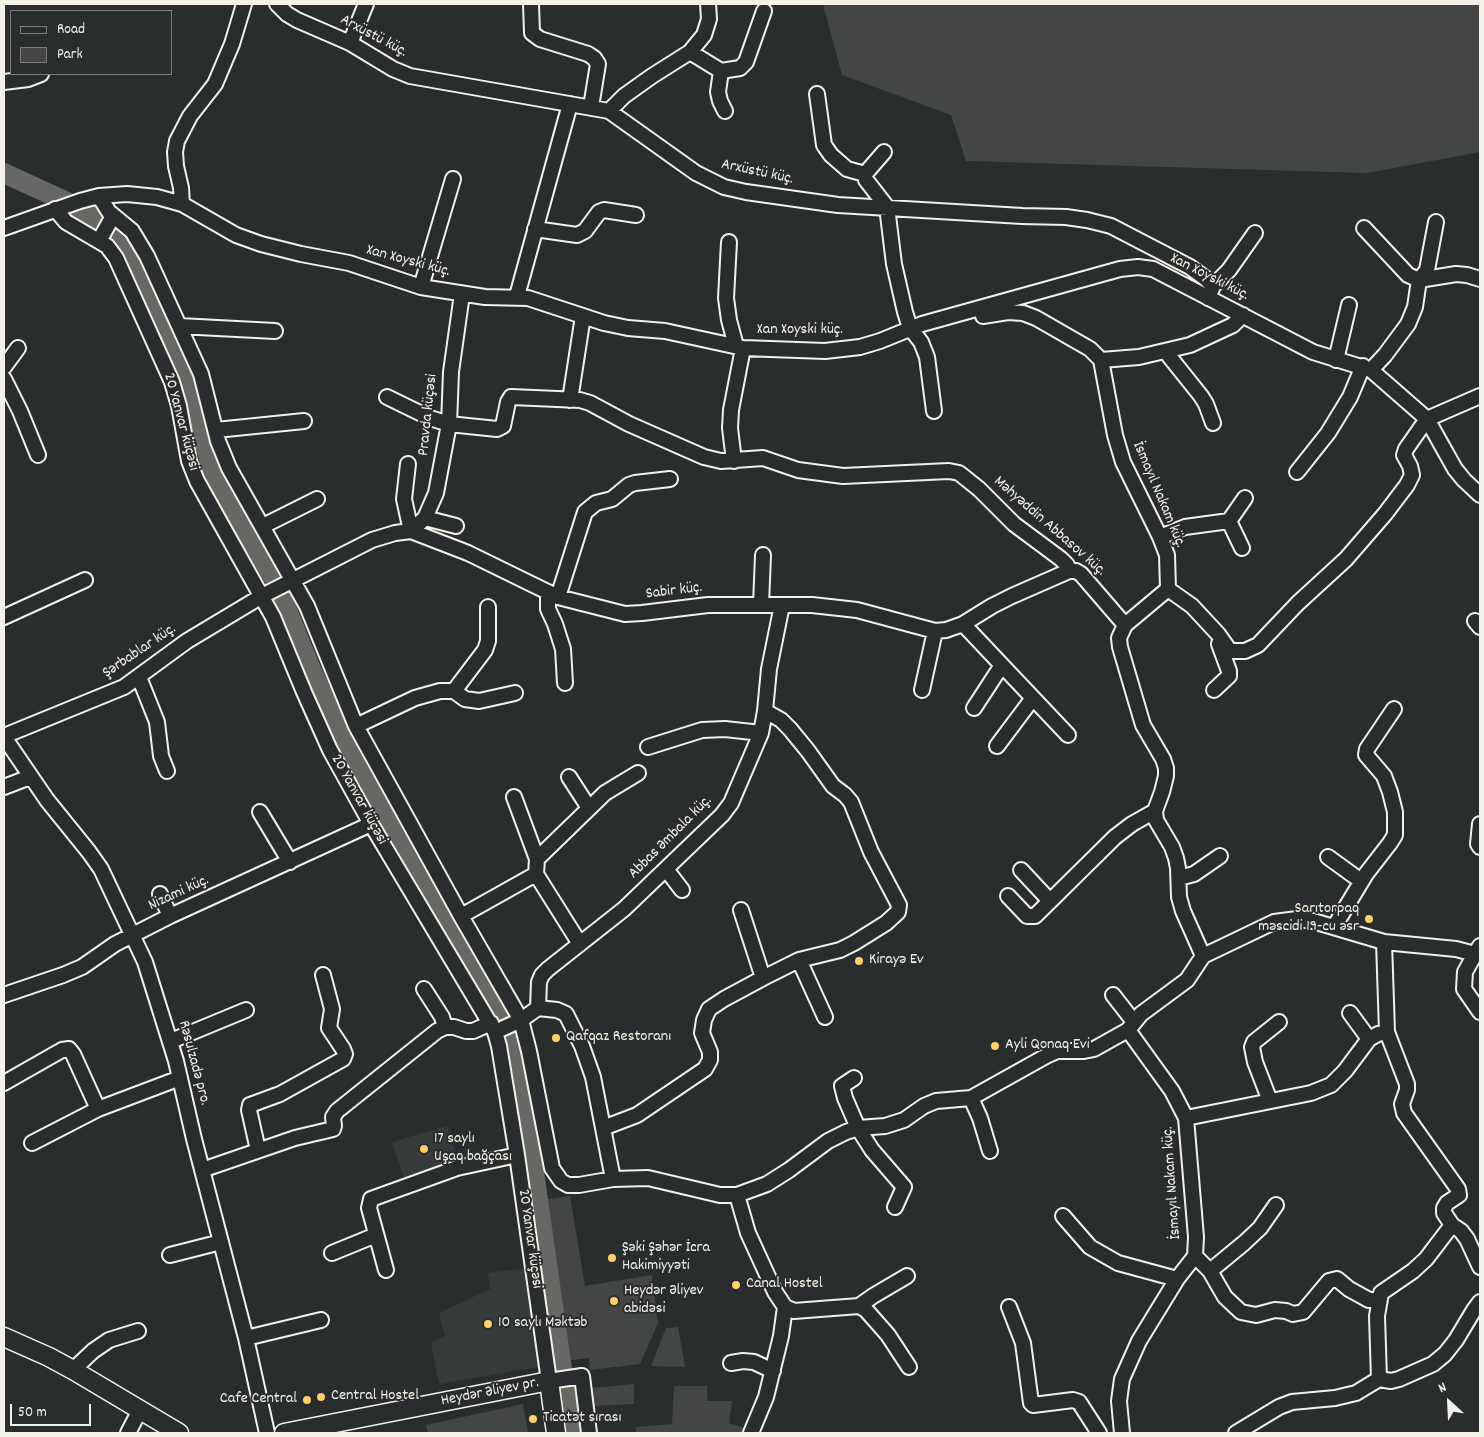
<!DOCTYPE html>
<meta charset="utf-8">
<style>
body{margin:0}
#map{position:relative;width:1484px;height:1437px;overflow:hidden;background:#2a2d2e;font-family:Dekko,sans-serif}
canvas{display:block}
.frame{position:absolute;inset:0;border:5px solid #f4f1e8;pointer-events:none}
.legend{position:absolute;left:10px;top:10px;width:162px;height:65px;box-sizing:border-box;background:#2a2d2e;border:1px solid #7b7b78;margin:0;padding:6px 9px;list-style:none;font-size:15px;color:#f4f1e8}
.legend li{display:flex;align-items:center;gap:10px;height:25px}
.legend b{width:25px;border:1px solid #7b7b78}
.north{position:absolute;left:1424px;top:1377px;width:50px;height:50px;-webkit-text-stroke:4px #2a2d2e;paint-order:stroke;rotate:335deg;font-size:14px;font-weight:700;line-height:20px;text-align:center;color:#f4f1e8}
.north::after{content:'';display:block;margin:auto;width:18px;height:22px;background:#f4f1e8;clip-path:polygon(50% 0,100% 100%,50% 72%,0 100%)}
.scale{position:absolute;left:10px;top:1404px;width:81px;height:22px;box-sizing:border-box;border:2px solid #f4f1e8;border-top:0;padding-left:6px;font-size:15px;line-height:18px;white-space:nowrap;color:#f4f1e8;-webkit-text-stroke:4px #2a2d2e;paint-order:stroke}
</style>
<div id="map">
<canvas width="1484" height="1437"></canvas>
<div class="frame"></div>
<ul class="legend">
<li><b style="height:6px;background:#2a2d2e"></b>Road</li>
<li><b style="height:14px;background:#444645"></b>Park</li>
</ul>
<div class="north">N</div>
<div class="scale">50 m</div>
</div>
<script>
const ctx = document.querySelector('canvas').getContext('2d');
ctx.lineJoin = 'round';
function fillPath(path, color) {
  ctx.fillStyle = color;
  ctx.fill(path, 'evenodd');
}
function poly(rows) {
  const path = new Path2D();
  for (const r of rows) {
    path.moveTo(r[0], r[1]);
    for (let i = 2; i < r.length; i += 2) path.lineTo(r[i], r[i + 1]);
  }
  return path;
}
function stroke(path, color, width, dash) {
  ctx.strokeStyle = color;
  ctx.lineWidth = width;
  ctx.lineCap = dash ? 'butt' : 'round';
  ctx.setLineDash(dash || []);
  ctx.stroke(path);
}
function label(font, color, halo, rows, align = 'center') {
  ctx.font = font + ' Dekko,sans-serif';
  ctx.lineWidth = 4;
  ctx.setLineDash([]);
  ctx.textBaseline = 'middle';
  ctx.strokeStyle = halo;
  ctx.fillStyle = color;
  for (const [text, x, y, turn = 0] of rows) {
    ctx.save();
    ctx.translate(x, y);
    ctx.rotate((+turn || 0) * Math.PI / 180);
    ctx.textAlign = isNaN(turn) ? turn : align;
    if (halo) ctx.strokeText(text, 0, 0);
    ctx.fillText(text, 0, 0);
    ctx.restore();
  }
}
fillPath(poly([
 [447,1126,456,1156,448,1159,449,1168,406,1183,392,1142],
 [525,1268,539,1367,439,1384,431,1343,445,1336,439,1313,490,1289,488,1273]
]), '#373a3a');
fillPath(poly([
 [823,4,1480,4,1480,152,1367,173,966,161,951,115,842,75],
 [570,1196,585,1286,652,1275,658,1323,640,1364,590,1370,589,1358,564,1361,542,1200],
 [678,1327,685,1367,651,1366,666,1328],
 [634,1384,634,1404,594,1406,592,1388],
 [674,1386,707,1386,707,1401,732,1401,729,1423,749,1429,746,1433,636,1433,636,1427,672,1424],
 [523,1404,528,1433,428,1433,426,1425]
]), '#444645');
stroke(poly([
 [4,173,67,202,99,220,124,241,131,251,189,385,212,469,223,495,275,580,310,667,340,733,506,1019,516,1045,571,1433]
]), '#676866', 20);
const minor = poly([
 [277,4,287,14,297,20,350,43,393,69,410,76,609,111,696,173,724,187,746,192,838,205,1022,216,1066,217,1087,220,1111,226,1190,267,1205,278,1213,286,1208,298],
 [531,4,532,33,540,39,588,54,594,58,598,64,591,107],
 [350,43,366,4],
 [690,52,704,35,709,19,708,4],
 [721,71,718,92,720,101,725,111],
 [4,82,28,79,41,74],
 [817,94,824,145,831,155,847,169,865,174],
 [609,111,624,96,652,76,690,52,721,71,740,68,746,62,764,11],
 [884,152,865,174,866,180,887,207,894,264,905,312,910,328,921,342,927,357,934,411],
 [99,196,109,212,132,231,147,256,201,374,218,441,229,468,307,606,356,726,461,916,521,1020,529,1051,552,1168,561,1181,568,1185,579,1185,613,1179,648,1178,720,1195,737,1195,767,1184,789,1170,828,1141,846,1132,858,1128,885,1126,904,1120,924,1106,936,1101,971,1098,1048,1055,1057,1051,1084,1051,1094,1049,1128,1030],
 [182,204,181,188,176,166,175,152,177,141,190,116,215,84,232,44,244,4],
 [55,209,66,222,107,246,116,258,172,382,179,406,189,461,197,481,273,617,304,692,330,750,371,824,495,1032,499,1046,517,1155,549,1381,582,1376,589,1433],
 [4,228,80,201,99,196,127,194,157,197,182,204,236,235,261,244,301,254,349,263,421,287,485,297,528,298,604,323,628,328,665,331,743,348,825,351,860,347,880,341,922,324,1120,269,1138,267,1153,269,1313,352,1371,370,1427,419,1455,469,1464,480,1480,495],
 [1364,228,1408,275,1419,280,1456,274,1467,275,1480,279],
 [535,229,577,235,585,231,599,212,604,210,636,215],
 [99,241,113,216],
 [729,242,726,298,729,320,736,346],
 [1213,286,1229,270,1255,233],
 [421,287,453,179],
 [517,296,570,104],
 [983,316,1008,312,1023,313,1036,318,1090,349,1101,360,1115,435,1123,462,1160,537,1167,555,1168,589,1125,625,1119,638,1120,647,1143,725,1163,759,1166,768,1166,776,1162,792,1155,811,1156,820,1172,847,1176,858,1178,868,1179,897,1183,911,1203,956,1187,980,1141,1014,1128,1030,1172,1091,1186,1118,1196,1237,1195,1256,1177,1279,1139,1341,1122,1379,1119,1401,1122,1433],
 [179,326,275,331],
 [1165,351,1201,396,1206,404,1213,423],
 [1101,360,1139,357,1190,345,1233,325,1243,315],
 [1336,360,1349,305],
 [4,367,18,348],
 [1371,370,1385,355,1408,324,1415,307,1419,280,1427,270,1436,222],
 [4,379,20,411,38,455],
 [387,397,430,418,449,424,497,429,503,426,508,402,511,397,580,400,590,403,629,424,704,457,721,461,763,458,798,470,843,476,949,471,959,473,979,489,1014,524,1061,559,1067,565,1069,571],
 [570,400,583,316],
 [216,430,304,421],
 [734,461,730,428,731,410,743,348],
 [408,464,404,499,411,531,425,518,436,493,449,424,451,372,462,294],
 [1297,472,1328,433,1350,397,1363,366],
 [425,518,456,526],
 [1229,521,1245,498],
 [263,526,317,499],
 [1160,537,1185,527,1229,521,1242,548],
 [1168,589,1192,606,1218,634,1230,651,1245,651,1258,645,1298,603,1346,559,1385,514,1407,485,1412,475,1410,466,1404,455,1406,449,1427,419,1480,396],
 [548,592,548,609,555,624,563,649,565,683],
 [558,597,585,512,596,503,612,499,629,485,635,483,670,479],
 [761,605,763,555],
 [4,617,85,580],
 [1475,621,1480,627],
 [963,624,1068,735],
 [139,677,157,722,161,756,167,771],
 [922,690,935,631],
 [1214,690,1229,676,1229,671,1219,644,1220,642],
 [454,691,485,650,488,641,488,607],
 [974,708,1002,665],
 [356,726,415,698,440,691,454,691,465,699,479,701,515,693],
 [4,736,124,687,187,641,262,596,372,540,395,533,411,531,468,553,558,597,625,614,642,613,708,605,812,605,857,610,935,631,946,630,963,624,992,606,1012,596,1069,571,1076,571,1081,574,1125,625],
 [4,737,47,800,89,852,101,869,145,962,176,1061,194,1139,246,1338,267,1433],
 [997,746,1033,698],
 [648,747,702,730,725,729,761,733],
 [569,777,589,808],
 [4,787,30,777],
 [514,797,537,859],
 [260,812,290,862],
 [1480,824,1478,844,1480,847],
 [1328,857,1361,881],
 [666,869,682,890],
 [1021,870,1050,901],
 [536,874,580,944],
 [1179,878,1194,874,1220,856],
 [160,894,170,916],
 [1008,896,1027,916,1035,916,1115,837,1132,824,1155,811],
 [741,910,763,978],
 [461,916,536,874,537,859,605,793,638,773],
 [1334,927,1366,874,1390,843,1395,835,1395,812,1390,792,1384,776,1366,755,1367,749,1394,709],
 [1384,942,1387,1032,1407,1084,1407,1090,1402,1104,1404,1113,1458,1189,1459,1195,1447,1203,1444,1208,1444,1213,1452,1225,1461,1231,1467,1239,1480,1267],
 [1475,954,1465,972,1464,989,1480,1012],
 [1203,956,1274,922,1297,919,1313,921,1384,942,1456,949,1475,954,1480,946],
 [799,960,825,1017],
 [424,989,442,1017,445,1027],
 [4,995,63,975,82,967,115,944,170,916,371,824],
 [1113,995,1134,1022],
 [538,1008,557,1010,566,1014,582,1046,593,1077,613,1179],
 [1350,1013,1369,1039],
 [495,1032,521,1020,538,1008,539,982,542,975,548,969,624,909,722,815,731,803,761,733,765,711,769,669,782,605],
 [171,1041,246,1010],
 [854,1078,842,1086,845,1098,858,1128,872,1150,904,1187,895,1207],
 [4,1083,62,1050,69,1049,73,1054,98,1109],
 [971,1098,980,1118,990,1151],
 [1270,1101,1255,1062,1252,1047,1254,1042,1279,1022],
 [1186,1118,1311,1093,1331,1085,1345,1071,1369,1039,1378,1034,1387,1032],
 [603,1128,637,1115,705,1069,710,1060,710,1052,702,1033,704,1020,709,1009,724,999,763,978,799,960,840,950,854,943,886,923,898,912,899,905,871,852,851,802,845,795,833,786,808,751,790,729,781,720,765,711],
 [32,1143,98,1109,180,1078],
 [258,1150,249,1110,250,1105,280,1094,343,1059,345,1054,343,1049,329,1028,332,1009,323,975],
 [202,1170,295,1138,333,1129,334,1126,333,1117,337,1111,437,1031,445,1027,454,1027,466,1031,473,1031,491,1023],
 [737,1195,748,1233,775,1292,785,1307,794,1311,859,1306,866,1310,888,1335,909,1367],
 [1063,1216,1090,1247,1118,1263,1177,1279],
 [332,1253,376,1235],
 [170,1255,221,1242],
 [1195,1256,1210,1271,1225,1297,1241,1312,1256,1315,1275,1310,1286,1311,1293,1314,1303,1312,1329,1281,1337,1279,1349,1289,1369,1300,1379,1300],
 [386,1270,369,1208,371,1199,457,1168,517,1155],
 [1210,1271,1244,1243,1260,1228,1276,1205],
 [859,1306,873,1296,907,1276],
 [1009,1307,1023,1343,1031,1403,1033,1405,1073,1400,1079,1402,1099,1433],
 [246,1338,321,1320],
 [731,1363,743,1361,754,1362,773,1371],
 [73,1370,93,1351,109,1340,138,1331],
 [1379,1379,1377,1316,1381,1293,1413,1271,1426,1259,1452,1225],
 [128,1433,140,1410],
 [751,1433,766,1397,781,1336,785,1307],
 [1236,1433,1279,1407,1292,1402,1335,1398,1356,1393,1379,1379,1391,1381,1399,1379,1433,1364,1445,1354,1456,1340,1474,1310,1480,1302]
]);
const major = poly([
 [4,1337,49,1357,73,1370,179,1433],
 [284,1433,549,1381,556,1433]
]);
stroke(minor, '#f4f1e8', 18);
stroke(major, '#f4f1e8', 21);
stroke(minor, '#2a2d2e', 14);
stroke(major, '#2a2d2e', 18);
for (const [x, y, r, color] of [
 [1369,919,5,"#ffd166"],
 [859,961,5,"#ffd166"],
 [556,1038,5,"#ffd166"],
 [995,1046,5,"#ffd166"],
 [424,1149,5,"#ffd166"],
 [612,1258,5,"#ffd166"],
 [736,1285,5,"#ffd166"],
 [614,1301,5,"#ffd166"],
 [488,1324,5,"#ffd166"],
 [321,1397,5,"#ffd166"],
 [307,1400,5,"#ffd166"],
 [533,1419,5,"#ffd166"]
]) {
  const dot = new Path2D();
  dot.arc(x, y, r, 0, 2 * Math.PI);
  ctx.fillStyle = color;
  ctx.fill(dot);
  stroke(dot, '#2a2d2e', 2);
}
label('16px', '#f4f1e8', '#2a2d2e', [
 ["Arxüstü küç.",373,37,28],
 ["Arxüstü küç.",757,173,12],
 ["Xan Xoyski küç.",408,262,15],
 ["Xan Xoyski küç.",1209,278,27],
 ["Xan Xoyski küç.",800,331],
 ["Pravda küçəsi",429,415,-84],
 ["20 Yanvar küçəsi",180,422,75],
 ["İsmayıl Nakam küç.",1158,495,67],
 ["Məhyəddin Abbasov küç.",1049,527,41],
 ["Sabir küç.",674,592,-7],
 ["Şərbablar küç.",140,652,-34],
 ["20 Yanvar küçəsi",358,800,61],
 ["Abbas Əmbala küç.",671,838,-45],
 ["Nizami küç.",179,894,-25],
 ["Rəsulzadə pro.",193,1063,75],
 ["İsmayıl Nakam küç.",1173,1183,-94],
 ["20 Yanvar küçəsi",529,1239,82],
 ["Heydər Əliyev pr.",490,1393,-11]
]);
label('16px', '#f4f1e8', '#2a2d2e', [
 ["Sarıtorpaq",1359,910,"right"],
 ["məscidi 19-cu əsr",1359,928,"right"],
 ["Kirayə Ev",869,961],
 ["Qafqaz Restoranı",566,1038],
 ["Ayli Qonaq Evi",1005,1046],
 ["17 saylı",434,1140],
 ["Uşaq bağçası",434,1158],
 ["Şəki Şəhər İcra",622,1249],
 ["Hakimiyyəti",622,1267],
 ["Canal Hostel",746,1285],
 ["Heydər Əliyev",624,1292],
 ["abidəsi",624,1310],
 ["10 saylı Məktəb",498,1324],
 ["Central Hostel",331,1397],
 ["Cafe Central",297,1400,"right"],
 ["Ticatət sırası",543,1419]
], 'left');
</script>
